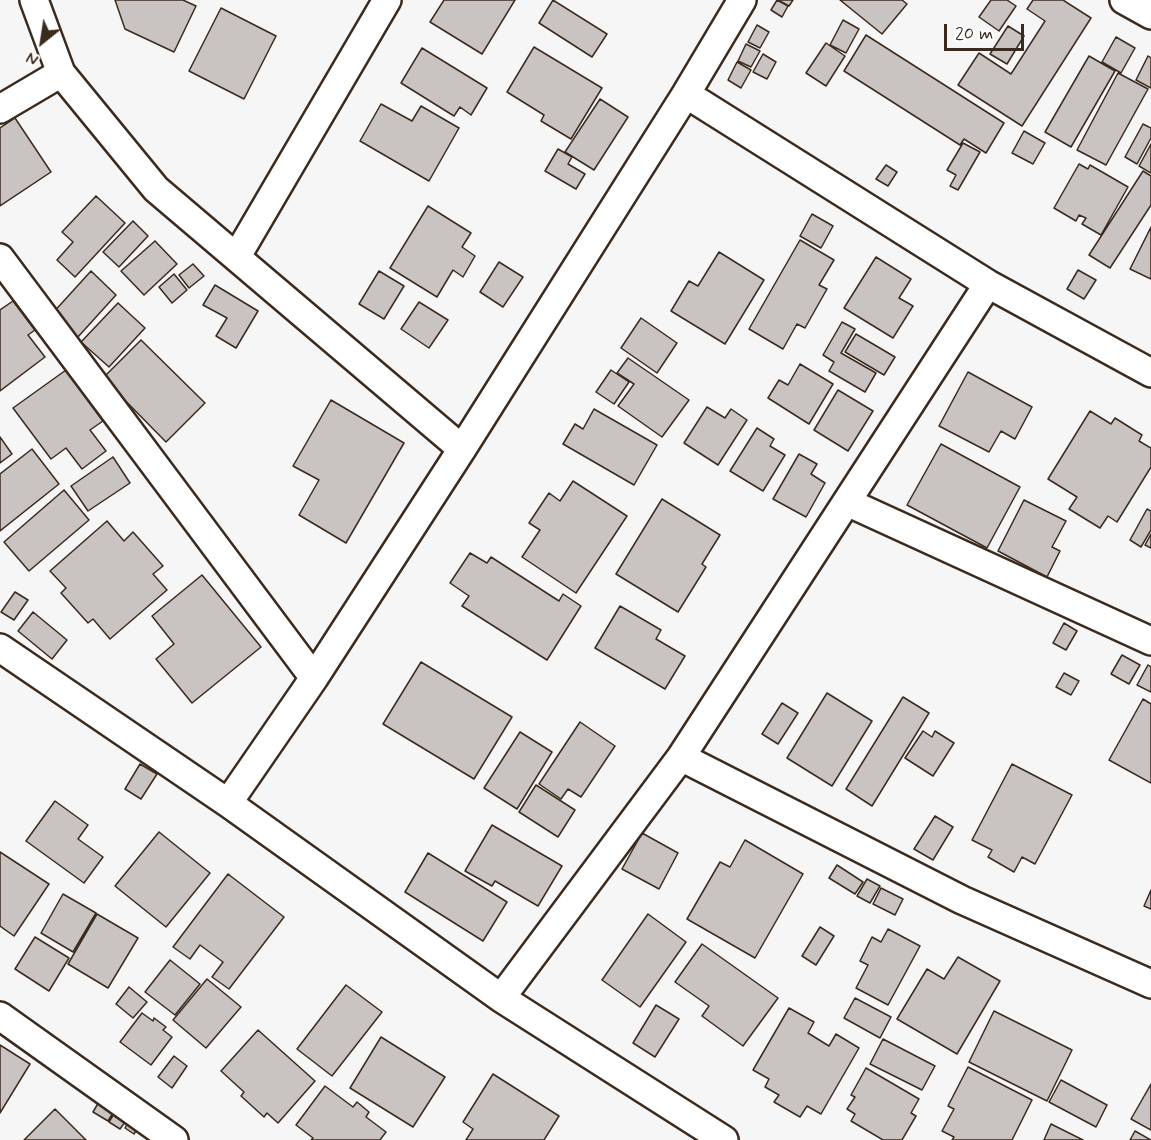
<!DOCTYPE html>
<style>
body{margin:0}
#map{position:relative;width:1151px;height:1140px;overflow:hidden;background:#f7f6f6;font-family:Mynerve,sans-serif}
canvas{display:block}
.north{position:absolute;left:12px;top:12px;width:60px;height:60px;-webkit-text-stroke:4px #fff;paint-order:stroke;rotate:210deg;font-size:16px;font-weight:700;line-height:24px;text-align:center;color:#3b2a1e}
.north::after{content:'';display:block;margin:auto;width:21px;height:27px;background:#3b2a1e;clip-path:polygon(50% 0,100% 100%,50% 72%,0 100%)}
.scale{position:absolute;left:944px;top:24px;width:80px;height:27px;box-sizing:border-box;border:3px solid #3b2a1e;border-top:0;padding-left:8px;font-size:18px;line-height:21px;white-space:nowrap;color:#3b2a1e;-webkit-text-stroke:4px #fff;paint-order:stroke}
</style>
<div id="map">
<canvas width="1151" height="1140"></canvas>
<div class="north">N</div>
<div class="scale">20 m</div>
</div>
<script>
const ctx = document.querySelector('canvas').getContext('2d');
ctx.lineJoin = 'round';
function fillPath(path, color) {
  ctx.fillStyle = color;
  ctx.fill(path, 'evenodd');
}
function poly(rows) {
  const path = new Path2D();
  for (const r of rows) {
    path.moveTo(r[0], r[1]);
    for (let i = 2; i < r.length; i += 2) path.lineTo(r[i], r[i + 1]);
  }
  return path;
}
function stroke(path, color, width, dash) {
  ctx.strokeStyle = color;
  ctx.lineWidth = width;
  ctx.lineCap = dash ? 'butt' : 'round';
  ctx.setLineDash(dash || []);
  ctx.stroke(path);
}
const building = poly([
 [115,0,183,0,196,6,174,52,125,29,115,0],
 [444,0,515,0,482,54,430,22,444,0],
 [553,0,607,34,592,57,539,23,553,0],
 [777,0,788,6,782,17,771,10,777,0],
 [778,0,793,0,789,6,778,0],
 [840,0,902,0,907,4,882,34,840,0],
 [991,0,1007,0,1016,6,999,31,979,17,991,0],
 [1033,0,1063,0,1091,18,1022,126,958,85,979,53,1011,74,1045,21,1027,9,1033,0],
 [221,8,276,36,244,99,189,71,221,8],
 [843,20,859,29,846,53,830,45,843,20],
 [757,25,769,32,760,48,748,42,757,25],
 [1008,26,1024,36,1007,64,990,54,1008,26],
 [866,35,1004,123,986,153,964,139,960,145,844,71,866,35],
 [1116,37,1135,48,1121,73,1102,62,1116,37],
 [826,43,845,56,826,86,806,73,826,43],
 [746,44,760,51,751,67,738,61,746,44],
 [534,47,602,88,571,139,541,121,544,115,507,92,534,47],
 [422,48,487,88,471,115,460,107,454,116,401,83,422,48],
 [763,54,776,62,767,79,753,72,763,54],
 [1089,56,1115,71,1071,147,1045,132,1089,56],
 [1148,56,1151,58,1151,88,1136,80,1148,56],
 [737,62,751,70,741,88,728,80,737,62],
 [1118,73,1148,89,1106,165,1077,150,1118,73],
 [600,99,628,117,594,170,565,152,600,99],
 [381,104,412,121,421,106,459,128,429,181,360,141,381,104],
 [15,118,51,172,0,206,0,128,15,118],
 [1143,124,1151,128,1151,138,1137,164,1125,157,1143,124],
 [1024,131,1045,143,1033,164,1012,153,1024,131],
 [963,143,980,152,958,190,950,186,956,175,947,170,963,143],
 [1151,144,1151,173,1139,166,1151,144],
 [558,149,572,157,568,164,585,174,576,189,545,171,558,149],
 [1079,164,1088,169,1090,165,1128,187,1101,235,1082,224,1086,218,1079,215,1076,221,1054,208,1079,164],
 [886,165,897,172,888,186,876,179,886,165],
 [1143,171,1151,176,1151,205,1110,268,1089,255,1143,171],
 [96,196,125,223,75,277,57,260,73,242,62,232,96,196],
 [428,206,471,233,462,247,475,256,463,277,453,270,437,297,390,268,428,206],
 [812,214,833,226,821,248,800,236,812,214],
 [133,221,148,236,119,267,103,252,133,221],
 [1151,227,1151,279,1130,269,1151,227],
 [800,240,834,260,819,285,827,289,805,328,797,324,783,349,749,329,800,240],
 [155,241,177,264,144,295,121,271,155,241],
 [719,252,764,280,725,344,671,311,689,281,698,286,719,252],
 [876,257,911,279,899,298,913,306,893,338,844,308,876,257],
 [499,262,523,277,503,307,480,292,499,262],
 [193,264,204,276,189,288,179,275,193,264],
 [1078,270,1096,280,1084,299,1067,289,1078,270],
 [91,271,116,295,77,338,51,315,91,271],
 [379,271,404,286,384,319,359,304,379,271],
 [174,274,187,290,172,303,159,287,174,274],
 [215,285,258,311,236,348,216,336,227,318,203,305,215,285],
 [13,301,35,330,28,335,45,357,0,391,0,310,13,301],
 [419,302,448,320,429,348,401,329,419,302],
 [118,303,145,328,109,367,81,342,118,303],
 [641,318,677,343,657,373,621,348,641,318],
 [842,322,855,329,841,353,876,373,865,392,829,371,834,362,823,355,842,322],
 [856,334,895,357,884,375,845,352,856,334],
 [141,340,205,403,166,442,103,378,141,340],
 [628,358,689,400,662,437,618,406,634,384,617,373,628,358],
 [800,364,833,384,809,424,768,398,779,380,788,385,800,364],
 [66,370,103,421,90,430,106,451,82,469,66,448,51,459,13,408,66,370],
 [611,370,629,382,614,404,596,392,611,370],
 [968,372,1032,407,1015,439,1001,431,989,452,939,426,968,372],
 [838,390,873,411,848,451,814,430,838,390],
 [331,400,404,443,346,543,299,515,319,480,293,466,331,400],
 [707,407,725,418,731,409,747,420,718,465,684,443,707,407],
 [594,409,657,445,634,485,563,444,575,424,583,429,594,409],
 [1090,411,1111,424,1115,418,1142,435,1139,441,1151,448,1151,467,1117,522,1108,516,1100,528,1069,509,1077,497,1048,479,1090,411],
 [757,428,774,439,770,446,785,455,763,491,730,471,757,428],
 [0,437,12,454,0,463,0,437],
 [941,444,1020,487,987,548,907,505,941,444],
 [32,449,59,484,0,531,0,474,32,449],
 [799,454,817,464,811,474,825,483,806,517,773,499,799,454],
 [113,457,130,483,88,511,71,486,113,457],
 [573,481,627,516,576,593,522,557,540,530,529,523,549,493,560,501,573,481],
 [64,490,89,520,29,571,4,542,64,490],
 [662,499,720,535,702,564,706,567,678,612,616,574,662,499],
 [1024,500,1066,521,1052,547,1060,551,1047,577,998,551,1024,500],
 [1147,509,1151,511,1151,530,1141,547,1130,540,1147,509],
 [107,521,124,541,133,532,163,566,153,574,167,590,110,639,93,619,88,623,61,593,66,588,50,571,107,521],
 [1151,534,1151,548,1145,545,1151,534],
 [470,553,487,563,491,557,559,601,563,594,581,606,547,660,462,606,469,596,450,583,470,553],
 [202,575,261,647,192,703,156,659,174,644,152,616,202,575],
 [15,592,28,600,14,620,1,612,15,592],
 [620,606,661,630,656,639,685,656,665,689,595,648,620,606],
 [33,612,67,640,52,659,18,631,33,612],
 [1064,623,1077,631,1066,650,1053,643,1064,623],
 [1122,655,1140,665,1129,684,1111,674,1122,655],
 [421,662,512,717,474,779,383,724,421,662],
 [1148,665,1151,667,1151,692,1137,685,1148,665],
 [1064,673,1079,681,1071,695,1056,687,1064,673],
 [827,693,872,721,832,786,787,758,827,693],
 [903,697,929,713,872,806,846,789,903,697],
 [1143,699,1151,704,1151,783,1109,760,1143,699],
 [782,703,798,713,778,744,762,734,782,703],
 [580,722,615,746,581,797,568,789,561,799,539,784,580,722],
 [923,731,932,737,935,731,954,743,933,776,905,758,923,731],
 [520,732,552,752,517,809,484,788,520,732],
 [140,764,157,774,141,799,125,789,140,764],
 [1012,764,1072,795,1035,864,1022,857,1014,872,988,857,992,850,972,840,1012,764],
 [536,785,575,810,558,837,519,812,536,785],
 [55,801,88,825,78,839,103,857,84,883,26,841,55,801],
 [935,816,953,827,933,860,914,849,935,816],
 [492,825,562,866,538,906,495,881,492,886,465,871,492,825],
 [159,832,210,873,166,927,115,886,159,832],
 [642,833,678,853,659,889,622,869,642,833],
 [745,840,803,874,755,958,687,919,720,862,730,867,745,840],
 [0,852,49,884,14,936,0,926,0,852],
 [428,853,507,902,483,941,405,892,428,853],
 [837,865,863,882,855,894,829,878,837,865],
 [228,874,284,917,229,989,212,977,223,962,200,945,190,959,173,947,228,874],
 [867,879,880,886,870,903,857,896,867,879],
 [881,888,903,899,895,915,873,904,881,888],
 [1151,890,1151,909,1144,906,1151,890],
 [63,894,96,913,73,952,41,933,63,894],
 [97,914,138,938,108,988,68,964,97,914],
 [648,914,686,942,640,1007,602,980,648,914],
 [820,927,834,936,816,965,802,956,820,927],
 [888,929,920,946,888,1005,856,988,868,965,860,961,872,937,881,942,888,929],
 [35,937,69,958,49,991,15,969,35,937],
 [702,944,778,998,743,1046,702,1016,709,1006,675,982,702,944],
 [958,957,1000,981,957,1054,897,1019,927,969,944,979,958,957],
 [170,960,200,984,175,1015,145,992,170,960],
 [207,979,241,1007,206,1048,173,1020,207,979],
 [346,985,382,1012,332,1076,297,1049,346,985],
 [129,987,147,1002,133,1018,116,1004,129,987],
 [855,998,891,1017,880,1038,844,1018,855,998],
 [656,1005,679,1019,655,1057,633,1043,656,1005],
 [789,1008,814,1022,808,1033,829,1046,836,1034,859,1048,821,1114,807,1106,800,1117,774,1102,779,1095,765,1087,769,1079,753,1070,789,1008],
 [994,1011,1072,1050,1047,1101,969,1062,994,1011],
 [142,1013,153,1021,154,1018,166,1027,163,1030,172,1037,151,1065,120,1042,142,1013],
 [258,1030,315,1081,278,1123,267,1113,264,1117,241,1096,244,1092,221,1071,258,1030],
 [381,1037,445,1077,413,1127,350,1088,381,1037],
 [883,1039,935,1066,922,1090,870,1064,883,1039],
 [0,1045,30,1064,0,1113,0,1045],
 [174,1056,187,1066,172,1088,158,1077,174,1056],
 [968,1067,1032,1100,1012,1140,952,1140,954,1137,942,1131,954,1109,948,1106,968,1067],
 [866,1068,919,1099,911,1113,916,1116,902,1140,883,1140,851,1121,855,1114,847,1109,855,1097,851,1095,866,1068],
 [493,1074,559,1116,544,1140,466,1140,473,1129,463,1122,493,1074],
 [1061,1080,1107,1105,1096,1127,1049,1102,1061,1080],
 [1151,1084,1151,1130,1131,1119,1151,1084],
 [325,1086,353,1107,357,1102,369,1112,366,1117,386,1132,380,1140,311,1140,313,1138,296,1125,325,1086],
 [104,1093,119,1103,108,1121,93,1112,104,1093],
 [120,1104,132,1112,120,1129,109,1122,120,1104],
 [55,1109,86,1140,24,1140,55,1109],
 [133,1113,143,1119,134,1134,125,1128,133,1113],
 [1051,1124,1083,1140,1044,1140,1051,1124],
 [1135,1131,1151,1140,1130,1140,1135,1131]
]);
fillPath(building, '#c9c3c1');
stroke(building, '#3b2a1e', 1.5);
const minor = poly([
 [34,0,61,73,156,189,462,449],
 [1124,0,1151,15],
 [686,94,988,284,1151,373],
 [0,109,61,73],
 [237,256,387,0],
 [0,258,314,678],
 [847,502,1151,641],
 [0,648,228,803,501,998,724,1140],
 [681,757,962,900,1151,984],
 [228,803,314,678,462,449,686,94,742,0],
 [501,998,681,757,988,284],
 [0,1016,174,1140]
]);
stroke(minor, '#3b2a1e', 32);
stroke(minor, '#fff', 27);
</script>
